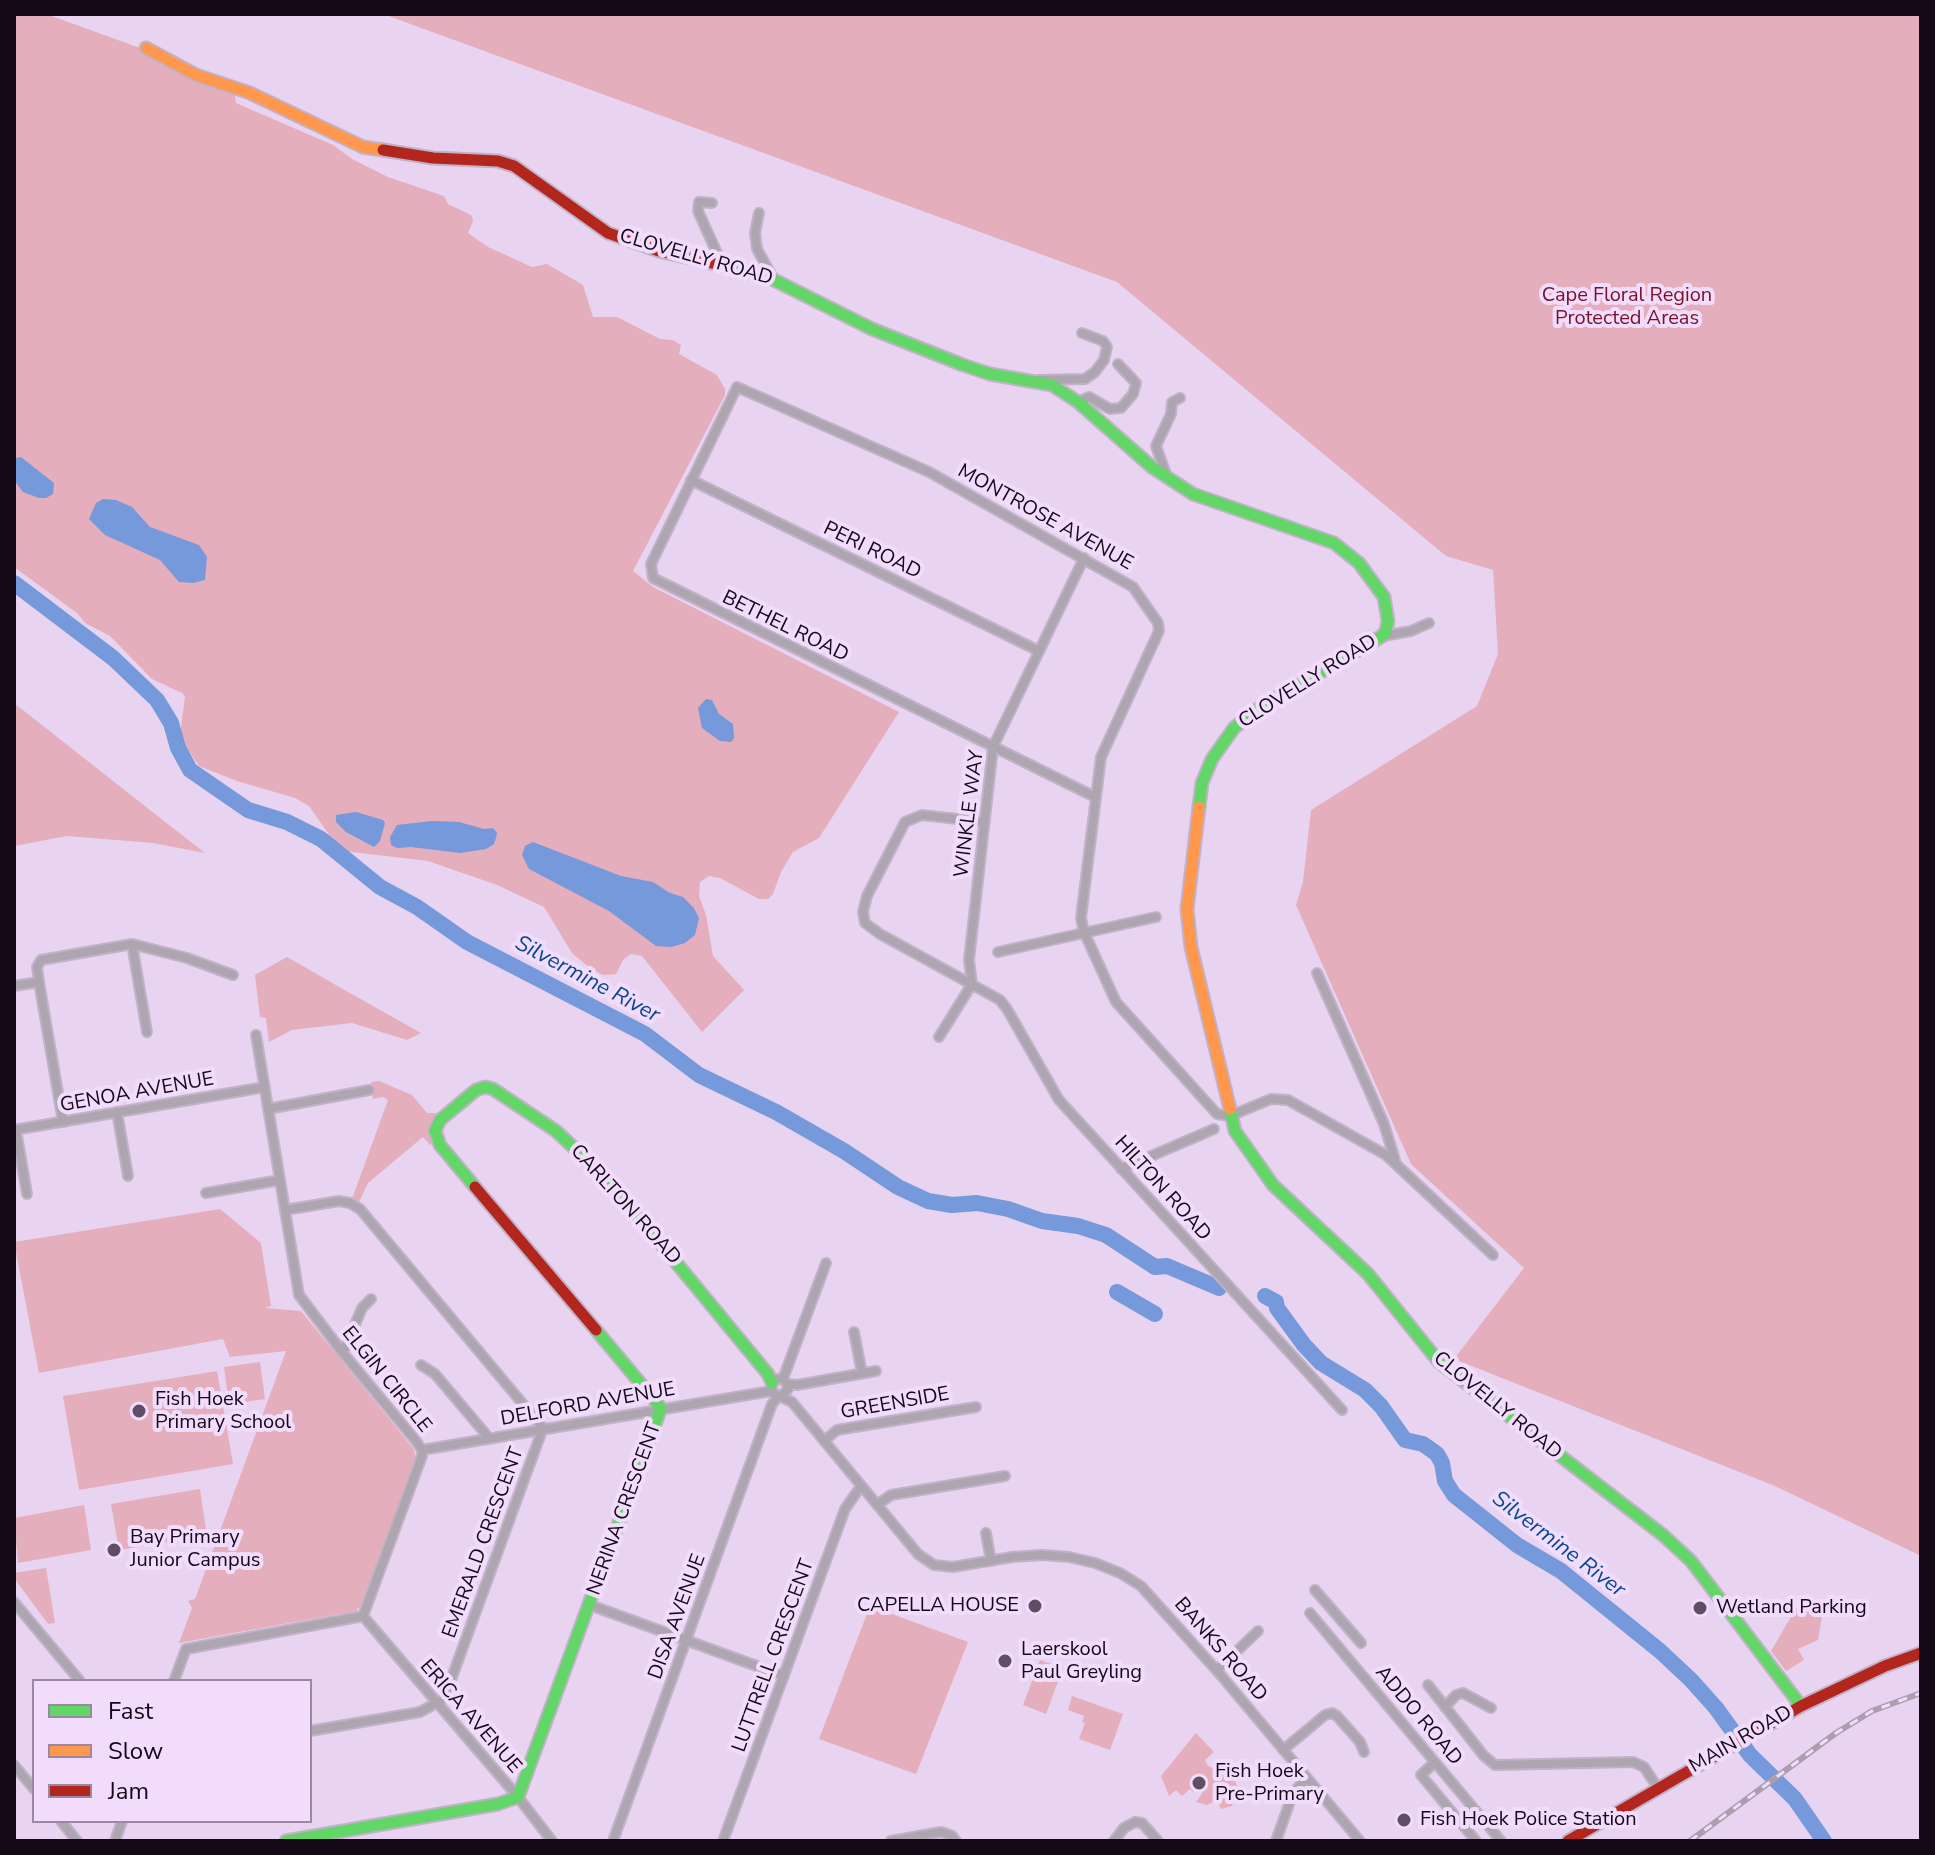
<!DOCTYPE html>
<style>
body{margin:0}
#map{position:relative;width:1935px;height:1855px;overflow:hidden;background:#e8d4f0;font-family:"Nunito Sans",sans-serif}
canvas{display:block}
.frame{position:absolute;inset:0;border:16px solid #150819;pointer-events:none}
.legend{position:absolute;left:32px;top:1679px;width:280px;height:144px;box-sizing:border-box;background:#f2dcfb;border:2px solid #9a87a1;margin:0;padding:10px 14px;list-style:none;font-size:24px;color:#150819}
.legend li{display:flex;align-items:center;gap:16px;height:40px}
.legend b{width:40px;border:2px solid #9a87a1}
</style>
<div id="map">
<canvas width="1935" height="1855"></canvas>
<div class="frame"></div>
<ul class="legend">
<li><b style="height:10px;background:#63d668"></b>Fast</li>
<li><b style="height:10px;background:#ff974d"></b>Slow</li>
<li><b style="height:10px;background:#b3261e"></b>Jam</li>
</ul>
</div>
<script>
const ctx = document.querySelector('canvas').getContext('2d');
ctx.lineJoin = 'round';
function fillPath(path, color) {
  ctx.fillStyle = color;
  ctx.fill(path, 'evenodd');
}
function poly(rows) {
  const path = new Path2D();
  for (const r of rows) {
    path.moveTo(r[0], r[1]);
    for (let i = 2; i < r.length; i += 2) path.lineTo(r[i], r[i + 1]);
  }
  return path;
}
function stroke(path, color, width, dash) {
  ctx.strokeStyle = color;
  ctx.lineWidth = width;
  ctx.lineCap = dash ? 'butt' : 'round';
  ctx.setLineDash(dash || []);
  ctx.stroke(path);
}
function label(font, color, halo, rows, align = 'center') {
  ctx.font = font + ' "Nunito Sans",sans-serif';
  ctx.lineWidth = 8;
  ctx.setLineDash([]);
  ctx.textBaseline = 'middle';
  ctx.strokeStyle = halo;
  ctx.fillStyle = color;
  for (const [text, x, y, turn = 0] of rows) {
    ctx.save();
    ctx.translate(x, y);
    ctx.rotate((+turn || 0) * Math.PI / 180);
    ctx.textAlign = isNaN(turn) ? turn : align;
    if (halo) ctx.strokeText(text, 0, 0);
    ctx.fillText(text, 0, 0);
    ctx.restore();
  }
}
fillPath(poly([
 [14,14,46,14,140,48,234,89,236,103,333,145,352,159,388,177,444,196,448,204,471,215,473,221,468,233,488,247,532,267,547,264,583,285,593,317,617,317,660,339,673,340,681,345,679,354,717,375,725,389,725,395,633,571,653,587,899,712,819,838,793,852,781,872,773,894,768,899,759,899,720,878,709,876,700,882,699,896,706,915,713,956,744,990,702,1032,642,956,631,954,623,960,616,974,603,975,591,969,572,953,544,907,497,885,428,861,344,851,337,846,309,806,295,798,237,781,199,766,183,743,180,734,185,697,182,693,152,679,110,636,85,623,77,613,14,567],
 [383,14,1921,14,1921,1556,1775,1486,1454,1359,1524,1268,1411,1164,1296,905,1303,882,1311,810,1477,706,1498,654,1493,570,1446,556,1117,282],
 [14,703,155,814,205,853,153,843,67,836,14,846],
 [287,957,341,988,421,1033,407,1040,352,1023,292,1030,269,1042,266,1018,260,1017,255,975],
 [379,1081,412,1095,427,1113,436,1113,431,1127,431,1146,423,1137,368,1183,359,1202,352,1199,388,1100,383,1097,373,1099,371,1082],
 [220,1209,261,1243,271,1306,265,1308,301,1311,413,1448,416,1457,364,1603,356,1611,179,1643,192,1608,188,1601,195,1599,286,1351,230,1357,223,1339,39,1373,14,1242],
 [260,1362,265,1399,229,1404,224,1367],
 [217,1371,233,1464,79,1490,63,1396],
 [200,1489,207,1536,119,1550,111,1504],
 [84,1505,91,1550,18,1563,14,1518],
 [46,1568,55,1623,48,1624,14,1578,14,1573],
 [1802,1598,1823,1610,1818,1640,1798,1649,1804,1660,1786,1671,1771,1651],
 [870,1606,968,1642,916,1774,819,1739],
 [1040,1660,1063,1668,1046,1714,1023,1705],
 [1072,1696,1123,1714,1110,1750,1079,1739,1085,1723,1082,1722,1084,1716,1068,1710],
 [1196,1733,1214,1752,1205,1760,1208,1766,1234,1776,1238,1791,1232,1806,1221,1809,1217,1800,1207,1805,1196,1802,1203,1792,1189,1779,1197,1788,1194,1792,1190,1789,1182,1796,1176,1790,1169,1796,1161,1776]
]), '#e4aebc');
fillPath(poly([
 [21,457,54,483,53,494,46,498,39,498,23,492,14,480,14,458],
 [103,499,116,500,132,507,150,527,199,545,207,557,205,580,193,583,179,582,160,560,105,535,89,519,96,503],
 [706,699,712,700,719,714,733,724,734,738,731,742,720,741,702,728,698,708],
 [356,812,383,820,385,823,380,841,374,847,346,832,336,822,336,815],
 [432,821,459,822,484,829,493,828,497,833,496,838,494,844,486,849,460,853,411,847,397,848,391,845,390,837,397,825],
 [533,842,621,876,653,882,670,893,683,897,694,908,699,918,695,935,685,943,671,947,656,946,609,911,529,869,522,855,525,846]
]), '#7599da');
stroke(poly([
 [14,583,113,658,157,700,171,723,178,748,190,770,248,810,287,822,321,839,380,887,417,907,467,942,645,1034,699,1075,776,1112,844,1151,898,1187,928,1201,952,1205,977,1203,1008,1209,1042,1221,1078,1226,1106,1235,1155,1267,1167,1266,1219,1288],
 [1117,1292,1155,1314],
 [1265,1296,1276,1302,1277,1308,1304,1345,1321,1363,1365,1390,1381,1406,1405,1440,1423,1444,1437,1454,1442,1463,1445,1481,1454,1495,1517,1545,1561,1571,1660,1651,1691,1680,1716,1708,1750,1755,1795,1799,1824,1841]
]), '#7599da', 16);
const street = poly([
 [712,203,699,202,698,211,722,264],
 [759,213,755,233,757,249,773,278],
 [1039,380,1085,379,1095,372,1104,360,1107,347,1103,341,1082,333],
 [1078,402,1089,397,1110,409,1121,408,1133,394,1136,383,1118,364],
 [1167,477,1156,446,1171,414,1172,402,1180,398],
 [691,480,1039,651],
 [1383,636,1411,631,1429,623],
 [1095,797,653,578,651,564,737,387,929,472,1133,587,1158,623,1159,631,1101,757,1081,918,1084,932,1116,1002,1217,1114,1230,1116,1271,1099,1288,1100,1386,1155,1493,1255],
 [984,822,922,815,905,822,867,896,863,912,865,923,880,934,1000,1000,1007,1009,1059,1100,1342,1410],
 [132,944,147,1032],
 [998,952,1156,917],
 [1317,973,1384,1124,1395,1160],
 [14,986,39,982],
 [939,1037,972,984,969,960,993,747,1084,558],
 [268,1109,369,1090],
 [117,1112,128,1176],
 [63,1122,39,982,37,967,41,960,132,944,187,958,233,975],
 [14,1130,265,1087],
 [16,1130,27,1194],
 [1121,1169,1214,1129],
 [206,1193,280,1180],
 [285,1210,339,1201,350,1203,360,1209,543,1428,444,1699,420,1712,310,1731],
 [854,1332,862,1373],
 [343,1353,362,1308,371,1299],
 [421,1365,435,1374,489,1438],
 [783,1379,826,1263],
 [787,1384,797,1385,876,1371],
 [781,1396,788,1389,787,1384,783,1379,777,1379,771,1385,773,1393,792,1402,918,1554,934,1565,953,1567,1012,1557,1042,1555,1069,1557,1095,1563,1120,1573,1141,1586,1219,1673,1360,1841],
 [824,1441,837,1430,976,1407],
 [422,1450,771,1391],
 [877,1505,891,1495,1005,1476],
 [986,1533,991,1561],
 [1315,1590,1361,1643],
 [14,1602,80,1681],
 [590,1605,784,1676],
 [1310,1613,1501,1841],
 [363,1616,518,1797,552,1841],
 [1217,1670,1258,1631],
 [174,1681,186,1649,363,1616,422,1456,422,1450,416,1441,343,1353,299,1295,256,1035],
 [1428,1685,1484,1756,1495,1765,1633,1762,1644,1767,1658,1788],
 [1445,1707,1456,1695,1463,1693,1491,1708],
 [1283,1750,1325,1715,1332,1713,1337,1716,1360,1742,1364,1752],
 [1435,1762,1421,1775,1476,1841],
 [14,1765,34,1789],
 [61,1821,77,1841],
 [115,1841,122,1821],
 [613,1841,772,1404,779,1396],
 [723,1841,845,1509,861,1486],
 [891,1841,941,1832,952,1836,956,1841],
 [1114,1841,1124,1828,1135,1822,1142,1823,1158,1841],
 [1276,1841,1293,1793,1307,1778]
]);
const fast = poly([
 [720,265,762,274,872,329,963,365,990,374,1052,385,1078,402,1153,468,1193,494,1334,543,1359,563,1384,597,1388,621,1386,631,1382,636,1258,709,1234,728,1212,759,1202,783,1199,807],
 [1230,1109,1235,1131,1273,1185,1368,1274,1439,1362,1664,1536,1691,1561,1801,1706],
 [475,1187,440,1145,435,1131,440,1120,476,1090,485,1087,493,1089,556,1131,608,1180,768,1374,772,1383],
 [286,1841,498,1804,518,1797,661,1408,596,1330]
]);
const slow = poly([
 [146,48,196,75,250,93,363,147,383,150],
 [1199,807,1187,909,1191,947,1230,1109]
]);
const jam = poly([
 [383,150,433,158,498,161,514,166,608,233,659,251,720,265],
 [475,1187,596,1330],
 [1568,1841,1801,1706,1885,1666,1921,1653]
]);
stroke(street, '#c1b2c7', 12);
stroke(fast, '#c1b2c7', 15);
stroke(slow, '#c1b2c7', 15);
stroke(jam, '#c1b2c7', 15);
stroke(street, '#ada5b0', 8);
stroke(fast, '#63d668', 11);
stroke(slow, '#ff974d', 11);
stroke(jam, '#b3261e', 11);
const rail = poly([
 [1690,1841,1836,1733,1872,1711,1921,1693]
]);
stroke(rail, '#ab9eaf', 6);
stroke(rail, '#f2dcfb', 3, [9]);
for (const [x, y, r, color] of [
 [139,1411,8,"#5f4f64"],
 [114,1550,8,"#5f4f64"],
 [1035,1606,8,"#5f4f64"],
 [1700,1608,8,"#5f4f64"],
 [1005,1661,8,"#5f4f64"],
 [1199,1783,8,"#5f4f64"],
 [1404,1820,8,"#5f4f64"]
]) {
  const dot = new Path2D();
  dot.arc(x, y, r, 0, 2 * Math.PI);
  ctx.fillStyle = color;
  ctx.fill(dot);
  stroke(dot, '#f2dcfb', 3);
}
label('20px', '#150819', '#f2dcfb', [
 ["CLOVELLY ROAD",696,258,16],
 ["MONTROSE AVENUE",1045,518,29],
 ["PERI ROAD",872,551,26],
 ["BETHEL ROAD",785,627,26],
 ["CLOVELLY ROAD",1308,682,-32],
 ["WINKLE WAY",970,814,-83],
 ["GENOA AVENUE",137,1093,-10],
 ["HILTON ROAD",1162,1189,48],
 ["CARLTON ROAD",625,1205,48],
 ["ELGIN CIRCLE",386,1380,51],
 ["GREENSIDE",895,1404,-10],
 ["DELFORD AVENUE",588,1405,-10],
 ["CLOVELLY ROAD",1497,1406,39],
 ["NERINA CRESCENT",625,1509,-70],
 ["EMERALD CRESCENT",484,1543,-70],
 ["DISA AVENUE",678,1617,-70],
 ["BANKS ROAD",1220,1650,49],
 ["LUTTRELL CRESCENT",774,1656,-70],
 ["ADDO ROAD",1418,1716,50],
 ["ERICA AVENUE",470,1717,49],
 ["MAIN ROAD",1741,1740,-30]
]);
label('20px', '#781126', '#f2dcfb', [
 ["Cape Floral Region",1627,296],
 ["Protected Areas",1627,319]
]);
label('20px', '#150819', '#f2dcfb', [
 ["Fish Hoek",155,1400],
 ["Primary School",155,1423],
 ["Bay Primary",130,1538],
 ["Junior Campus",130,1561],
 ["CAPELLA HOUSE",1019,1606,"right"],
 ["Wetland Parking",1716,1608],
 ["Laerskool",1021,1650],
 ["Paul Greyling",1021,1673],
 ["Fish Hoek",1215,1772],
 ["Pre-Primary",1215,1795],
 ["Fish Hoek Police Station",1420,1820]
], 'left');
label('italic 22px', '#094791', '#f2dcfb', [
 ["Silvermine River",587,980,28],
 ["Silvermine River",1558,1545,37]
]);
</script>
